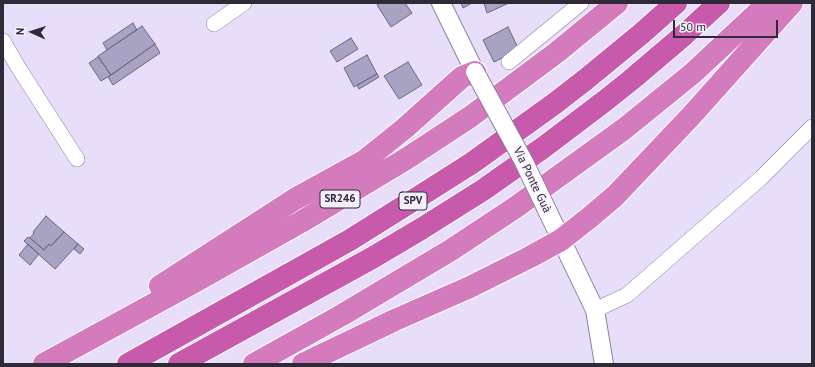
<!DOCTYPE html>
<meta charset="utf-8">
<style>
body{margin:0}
#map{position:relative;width:815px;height:367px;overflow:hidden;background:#e9defa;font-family:"PT Sans",sans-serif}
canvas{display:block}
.frame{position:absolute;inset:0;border:4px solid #2f2a37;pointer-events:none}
.north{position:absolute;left:12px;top:12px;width:40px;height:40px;-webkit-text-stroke:3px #f3eefc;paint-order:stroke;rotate:273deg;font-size:11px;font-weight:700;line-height:16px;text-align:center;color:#2f2a37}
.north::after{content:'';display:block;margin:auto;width:14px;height:18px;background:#2f2a37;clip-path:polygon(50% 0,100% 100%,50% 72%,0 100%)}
.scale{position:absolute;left:673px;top:20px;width:105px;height:18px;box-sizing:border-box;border:2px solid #2f2a37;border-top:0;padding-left:5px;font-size:12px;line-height:14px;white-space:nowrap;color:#2f2a37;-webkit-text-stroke:3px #f3eefc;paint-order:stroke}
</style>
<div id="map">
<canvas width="815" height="367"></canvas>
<div class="frame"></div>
<div class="north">N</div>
<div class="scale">50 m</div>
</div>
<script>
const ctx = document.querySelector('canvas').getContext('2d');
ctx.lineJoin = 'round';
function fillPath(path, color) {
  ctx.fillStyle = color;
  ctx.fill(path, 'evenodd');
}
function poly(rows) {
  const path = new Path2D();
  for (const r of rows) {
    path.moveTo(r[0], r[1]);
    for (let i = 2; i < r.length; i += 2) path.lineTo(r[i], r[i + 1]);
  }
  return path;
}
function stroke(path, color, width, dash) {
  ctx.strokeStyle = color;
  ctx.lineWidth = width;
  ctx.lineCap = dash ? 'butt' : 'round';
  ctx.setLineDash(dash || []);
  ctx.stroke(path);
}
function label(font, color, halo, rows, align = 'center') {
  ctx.font = font + ' "PT Sans",sans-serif';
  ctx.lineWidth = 3;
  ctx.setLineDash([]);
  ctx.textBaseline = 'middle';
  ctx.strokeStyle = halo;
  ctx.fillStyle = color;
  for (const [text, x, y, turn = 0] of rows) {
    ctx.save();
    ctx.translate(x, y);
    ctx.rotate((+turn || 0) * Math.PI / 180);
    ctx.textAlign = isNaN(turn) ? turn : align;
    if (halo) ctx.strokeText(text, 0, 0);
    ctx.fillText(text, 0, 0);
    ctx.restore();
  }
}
const building = poly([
 [381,3,405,3,412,13,391,27,377,5,381,3],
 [461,3,472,3,463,8,461,3],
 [484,3,509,3,487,13,484,3],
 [133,23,137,30,107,50,103,43,133,23],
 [142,26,155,44,111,75,98,56,142,26],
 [508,27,519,50,494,62,483,40,508,27],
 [351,38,358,49,337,62,330,51,351,38],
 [155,44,160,53,113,85,108,77,155,44],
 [367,55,377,74,354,87,344,68,367,55],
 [98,57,111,75,101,81,89,63,98,57],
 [408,62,422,85,399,99,384,76,408,62],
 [377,74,379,77,359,89,357,85,377,74],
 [46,216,64,232,51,246,49,244,44,250,30,238,34,233,33,232,46,216],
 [64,232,78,244,55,269,24,241,28,237,30,238,44,250,49,244,51,246,64,232],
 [28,244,39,254,30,265,19,255,28,244],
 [78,244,84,249,80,254,74,249,78,244]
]);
fillPath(building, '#a8a2c3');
stroke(building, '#6c6685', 1);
const minor = poly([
 [214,24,244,3],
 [3,41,18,67,77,159],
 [509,62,581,3],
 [595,310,627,295,761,178,812,127]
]);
const tertiary = poly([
 [441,3,475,72],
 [546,208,595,310,604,364]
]);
const trunk = poly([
 [160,286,295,199,364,161,405,128,462,77,475,72],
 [44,364,196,281,301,222,406,159,470,117,556,53,617,3],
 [254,364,342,315,451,250,516,207,624,129,693,73,768,3],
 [303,364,395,320,470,287,530,257,561,240,589,218,615,196,691,116,792,3]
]);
const motorway = poly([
 [128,364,350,240,409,203,472,163,554,104,585,80,641,34,676,3],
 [179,364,372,258,421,229,483,190,544,147,606,100,631,80,684,35,719,3]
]);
stroke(minor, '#8c80a0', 16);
stroke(tertiary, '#8c80a0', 20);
stroke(trunk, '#fff', 24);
stroke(motorway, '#fff', 24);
stroke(minor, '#fff', 15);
stroke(tertiary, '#fff', 18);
stroke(trunk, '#d37bbc', 22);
stroke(motorway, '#c85aac', 22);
const tertiaryBridge = poly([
 [475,72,524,162,546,208]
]);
stroke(tertiaryBridge, '#8c80a0', 20, []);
stroke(tertiaryBridge, '#fff', 18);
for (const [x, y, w] of [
 [340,199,40],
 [413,201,28]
]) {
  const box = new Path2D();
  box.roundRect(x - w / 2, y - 9, w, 18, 3);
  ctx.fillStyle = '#f3eefc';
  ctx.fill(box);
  stroke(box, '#2f2a37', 1);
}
label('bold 11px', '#2f2a37', null, [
 ["SR246",340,199],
 ["SPV",413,201]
]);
label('12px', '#2f2a37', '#f3eefc', [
 ["Via Ponte Guà",532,180,64]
]);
</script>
